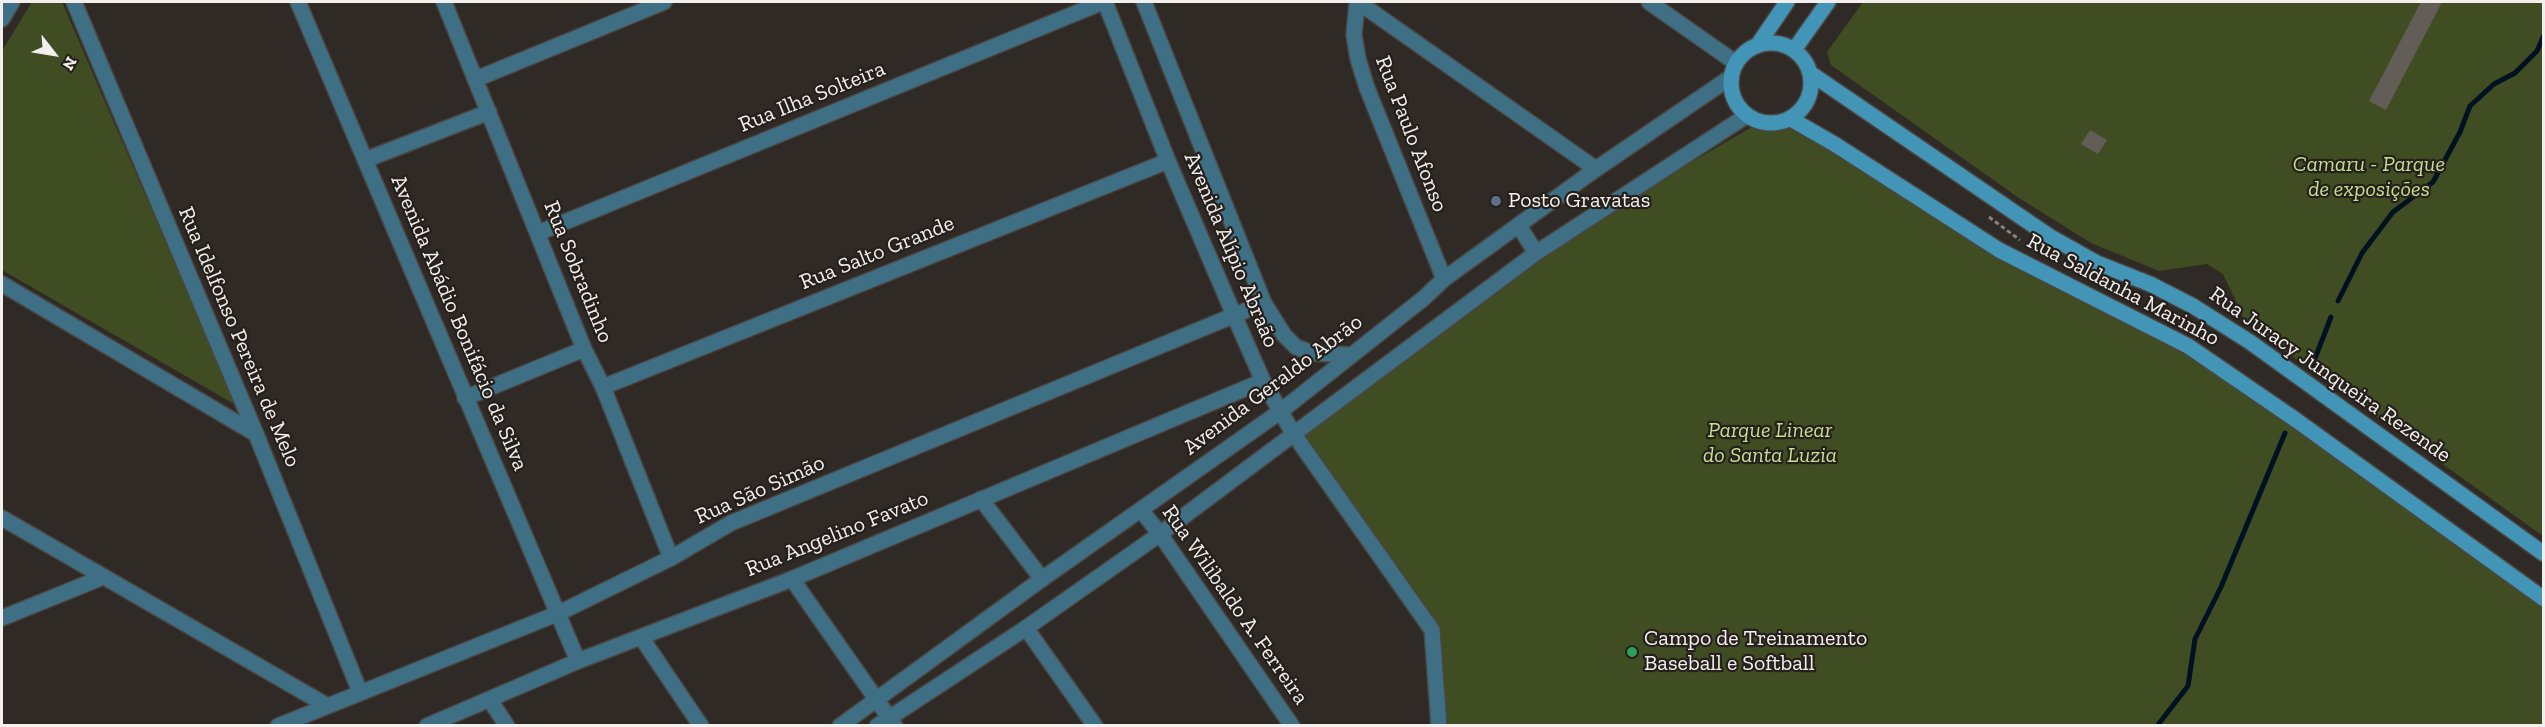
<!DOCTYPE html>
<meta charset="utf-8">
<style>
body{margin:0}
#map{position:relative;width:2545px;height:727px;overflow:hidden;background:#302a26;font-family:"Zilla Slab",serif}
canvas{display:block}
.frame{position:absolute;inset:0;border:3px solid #f3efed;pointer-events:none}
.north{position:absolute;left:24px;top:24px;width:60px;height:60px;-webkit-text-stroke:4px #26201c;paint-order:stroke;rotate:121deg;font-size:16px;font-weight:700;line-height:24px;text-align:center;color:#f3efed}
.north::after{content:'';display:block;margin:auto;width:21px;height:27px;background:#f3efed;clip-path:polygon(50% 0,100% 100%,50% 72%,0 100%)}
</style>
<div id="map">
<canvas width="2545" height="727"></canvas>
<div class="frame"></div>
<div class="north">N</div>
</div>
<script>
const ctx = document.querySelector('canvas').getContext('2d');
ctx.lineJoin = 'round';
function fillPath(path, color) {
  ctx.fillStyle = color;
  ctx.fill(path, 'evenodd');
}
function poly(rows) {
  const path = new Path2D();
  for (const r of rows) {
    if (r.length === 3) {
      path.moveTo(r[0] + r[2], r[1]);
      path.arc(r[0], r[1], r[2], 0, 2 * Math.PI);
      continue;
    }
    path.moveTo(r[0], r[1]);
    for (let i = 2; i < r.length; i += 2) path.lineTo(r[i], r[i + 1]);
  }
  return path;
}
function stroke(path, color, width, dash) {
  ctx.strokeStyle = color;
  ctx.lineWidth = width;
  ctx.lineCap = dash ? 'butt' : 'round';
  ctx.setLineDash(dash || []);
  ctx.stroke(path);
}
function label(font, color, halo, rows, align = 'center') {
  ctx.font = font + ' "Zilla Slab",serif';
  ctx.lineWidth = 4.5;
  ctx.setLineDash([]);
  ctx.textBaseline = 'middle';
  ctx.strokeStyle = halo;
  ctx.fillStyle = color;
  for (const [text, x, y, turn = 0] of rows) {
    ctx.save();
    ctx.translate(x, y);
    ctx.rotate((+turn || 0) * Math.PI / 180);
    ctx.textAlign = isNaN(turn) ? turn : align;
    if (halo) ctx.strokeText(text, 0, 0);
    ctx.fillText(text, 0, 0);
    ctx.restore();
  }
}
fillPath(poly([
 [32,2,62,2,236,405,2,270,2,51],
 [1863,2,2543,2,2543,536,2246,323,2223,274,2207,264,2159,271,2091,243,2019,198,1831,65,1827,52],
 [1790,125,2147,324,2543,599,2543,725,1439,725,1432,630,1293,433,1536,253,1750,128]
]), '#404d23');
stroke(poly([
 [2338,301,2362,253,2393,212,2433,182,2460,132,2470,106,2494,84,2515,73,2537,51,2544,35],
 [2312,366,2331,317],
 [2157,726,2188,686,2195,639,2221,587,2285,433]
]), '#001222', 5);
fillPath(poly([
 [2421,2,2442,2,2386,110,2369,101],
 [2090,130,2107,140,2098,154,2081,144]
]), '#635d58');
const minor = poly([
 [74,2,256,434,360,692],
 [298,2,578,661],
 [444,2,584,349,603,387,671,558],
 [1357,2,1354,35,1358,59,1367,88,1444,279],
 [1358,2,1596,169],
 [2,19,12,2],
 [476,79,664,2],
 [365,160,489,112],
 [538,233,1103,2],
 [2,284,256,434],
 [603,387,1168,161],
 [465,398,584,349],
 [1293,433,1432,630,1439,726],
 [981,499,1042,579],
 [1141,510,1160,534,1292,726],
 [2,518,326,705],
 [792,579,895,726],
 [2,618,103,577],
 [1026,628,1095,726],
 [641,637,701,726],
 [490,700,507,726]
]);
const tertiary = poly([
 [1105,2,1168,161,1234,315,1263,381,1293,433],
 [1144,2,1264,303,1284,335,1296,347,1312,353,1351,355],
 [1649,2,1736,63],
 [1519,226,1536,253],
 [278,726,559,613,671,558,731,523,1264,303],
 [427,726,578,661,792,579,1263,381],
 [840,726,1042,579,1281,411,1424,298,1444,279,1596,169,1731,77],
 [877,726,1026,628,1160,534,1536,253,1746,116]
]);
const secondary = poly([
 [1771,83,40],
 [1757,46,1787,2],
 [1794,50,1828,2],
 [1810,73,2049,236,2097,263,2150,284,2193,306,2250,342,2544,554],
 [1791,119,1836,145,1999,250,2188,346,2296,420,2544,599]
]);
stroke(minor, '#4b4642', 18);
stroke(tertiary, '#4b4642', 18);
stroke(secondary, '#4b4642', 18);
stroke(poly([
 [1989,217,2020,240]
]), '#888380', 3, [4.5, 3]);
stroke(minor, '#3e6f84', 15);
stroke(tertiary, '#3e6f84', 15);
stroke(secondary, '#4295b6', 15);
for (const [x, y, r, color] of [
 [1496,201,6,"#5c6f8a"],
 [1632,652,6,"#2e9e5b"]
]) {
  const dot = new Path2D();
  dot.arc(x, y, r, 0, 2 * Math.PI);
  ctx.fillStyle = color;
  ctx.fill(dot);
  stroke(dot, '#26201c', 2);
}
label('22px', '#f3efed', '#26201c', [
 ["Rua Ilha Solteira",812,97,-22],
 ["Rua Paulo Afonso",1411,134,69],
 ["Avenida Alípio Abraão",1231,250,67],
 ["Rua Salto Grande",877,253,-22],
 ["Rua Sobradinho",578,272,68],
 ["Rua Saldanha Marinho",2123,290,28],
 ["Avenida Abádio Bonifácio da Silva",459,323,67],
 ["Rua Idelfonso Pereira de Melo",239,337,67],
 ["Rua Juracy Junqueira Rezende",2330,375,35],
 ["Avenida Geraldo Abrão",1273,385,-37],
 ["Rua São Simão",760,490,-24],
 ["Rua Angelino Favato",837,534,-22],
 ["Rua Wilibaldo A. Ferreira",1235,605,55]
]);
label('italic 22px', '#c4df8f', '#26201c', [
 ["Camaru - Parque",2369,165],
 ["de exposições",2369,190],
 ["Parque Linear",1770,431],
 ["do Santa Luzia",1770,456]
]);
label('22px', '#f3efed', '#26201c', [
 ["Posto Gravatas",1508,201],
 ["Campo de Treinamento",1644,639],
 ["Baseball e Softball",1644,664]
], 'left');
</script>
